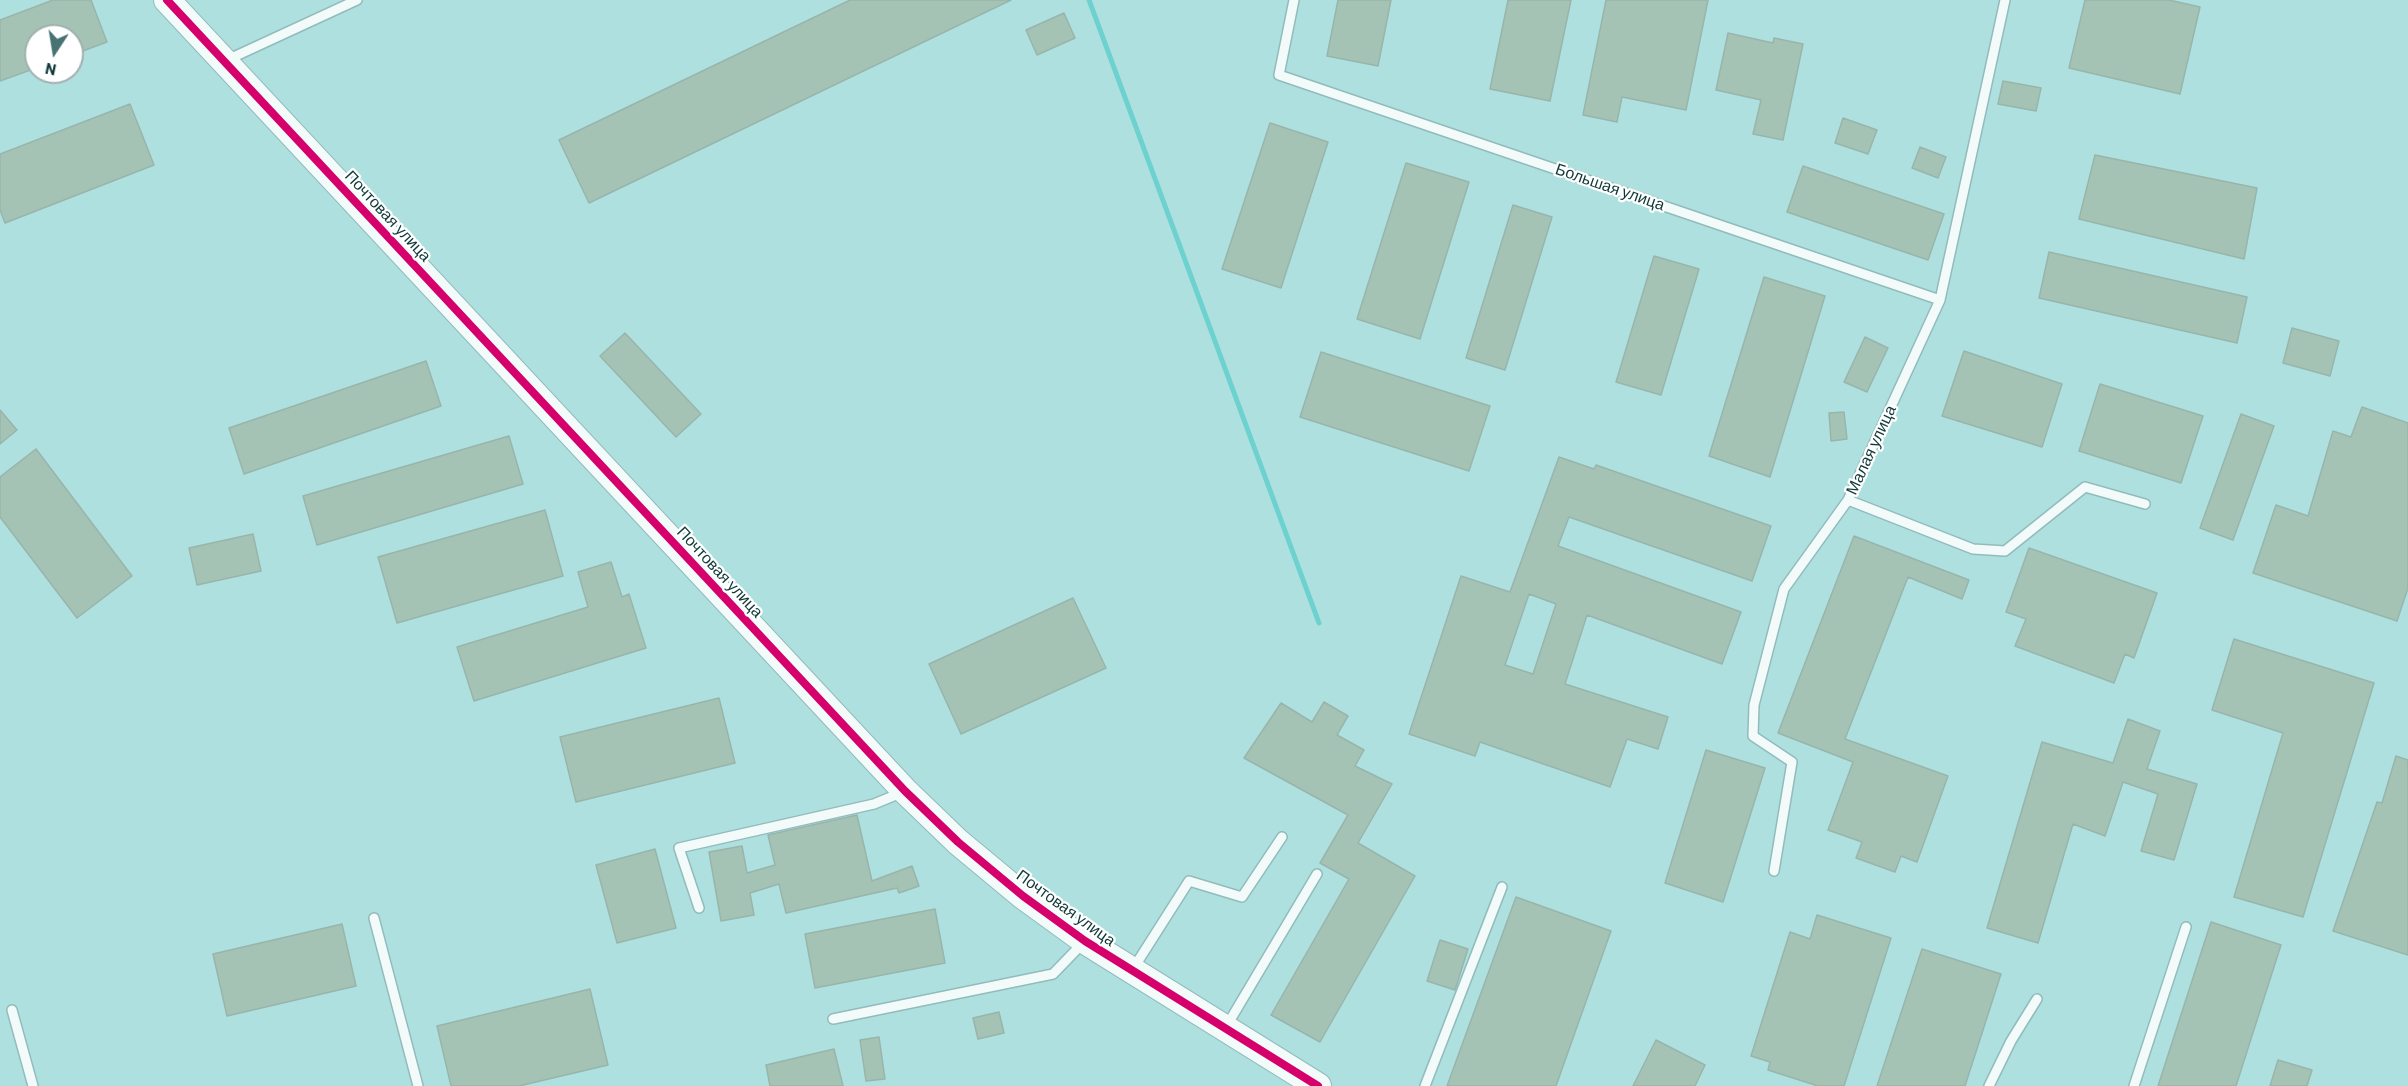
<!DOCTYPE html>
<meta charset="utf-8">
<style>
body{margin:0}
#map{position:relative;width:2408px;height:1086px;overflow:hidden;background:#aee0e0;font-family:Barlow,sans-serif}
canvas{display:block}
.north{position:absolute;left:24px;top:24px;width:60px;height:60px;box-sizing:border-box;background:#fff;border:2px solid #a0b0b0;border-radius:50%;rotate:192deg;font-size:16px;font-weight:700;line-height:24px;text-align:center;color:#113939}
.north::after{content:'';display:block;margin:auto;width:21px;height:27px;background:#487373;clip-path:polygon(50% 0,100% 100%,50% 72%,0 100%)}
</style>
<div id="map">
<canvas width="2408" height="1086"></canvas>
<div class="north">N</div>
</div>
<script>
const ctx = document.querySelector('canvas').getContext('2d');
ctx.lineJoin = 'round';
function poly(rows) {
  const path = new Path2D();
  for (const r of rows) {
    path.moveTo(r[0], r[1]);
    for (let i = 2; i < r.length; i += 2) path.lineTo(r[i], r[i + 1]);
  }
  return path;
}
function stroke(path, color, width, dash) {
  ctx.strokeStyle = color;
  ctx.lineWidth = width;
  ctx.lineCap = dash ? 'butt' : 'round';
  ctx.setLineDash(dash || []);
  ctx.stroke(path);
}
function fillPath(path, color) {
  ctx.fillStyle = color;
  ctx.fill(path, 'evenodd');
}
function label(font, color, halo, rows, align = 'center') {
  ctx.font = font + ' Barlow,sans-serif';
  ctx.lineWidth = 4.5;
  ctx.setLineDash([]);
  ctx.textBaseline = 'middle';
  ctx.strokeStyle = halo;
  ctx.fillStyle = color;
  for (const [text, x, y, turn = 0] of rows) {
    ctx.save();
    ctx.translate(x, y);
    ctx.rotate((+turn || 0) * Math.PI / 180);
    ctx.textAlign = isNaN(turn) ? turn : align;
    if (halo) ctx.strokeText(text, 0, 0);
    ctx.fillText(text, 0, 0);
    ctx.restore();
  }
}
stroke(poly([
 [1089,0,1319,623]
]), '#6cd1cf', 5);
const building = poly([
 [53,0,91,0,107,42,72,55,72,36,36,36,36,68,0,81,0,20,53,0],
 [850,0,1011,0,589,203,559,140,850,0],
 [1338,0,1391,0,1378,66,1327,56,1338,0],
 [1508,0,1571,0,1550,101,1490,89,1508,0],
 [1606,0,1708,0,1686,110,1622,97,1617,122,1583,115,1606,0],
 [2085,0,2169,0,2200,7,2180,94,2069,68,2085,0],
 [1064,13,1075,38,1037,55,1026,30,1064,13],
 [1728,33,1773,43,1774,38,1803,44,1783,140,1753,134,1761,100,1716,90,1728,33],
 [2003,81,2041,88,2036,111,1998,104,2003,81],
 [130,104,154,165,5,223,0,210,0,154,130,104],
 [1843,118,1877,130,1868,154,1835,143,1843,118],
 [1270,123,1328,142,1281,288,1222,269,1270,123],
 [1920,147,1946,157,1938,178,1912,168,1920,147],
 [2095,155,2257,188,2244,259,2079,219,2095,155],
 [1406,163,1469,182,1420,339,1357,319,1406,163],
 [1803,166,1944,214,1928,260,1787,212,1803,166],
 [1513,205,1552,217,1505,370,1466,358,1513,205],
 [2049,252,2247,297,2237,343,2039,298,2049,252],
 [1654,256,1699,269,1661,395,1616,382,1654,256],
 [1764,277,1825,296,1770,477,1709,456,1764,277],
 [2292,328,2339,341,2330,376,2283,363,2292,328],
 [625,333,701,414,676,437,600,356,625,333],
 [1865,337,1888,348,1867,392,1844,382,1865,337],
 [1964,351,2062,384,2042,447,1942,416,1964,351],
 [1321,352,1490,406,1469,471,1300,417,1321,352],
 [426,361,441,406,244,474,229,428,426,361],
 [2100,384,2203,416,2181,483,2079,451,2100,384],
 [2362,407,2408,423,2408,588,2397,621,2253,573,2276,505,2308,516,2333,431,2351,437,2362,407],
 [0,410,17,430,0,444,0,410],
 [1844,412,1847,439,1831,441,1829,413,1844,412],
 [2241,414,2274,426,2233,540,2200,528,2241,414],
 [509,436,523,484,317,545,303,496,509,436],
 [36,449,132,576,77,618,0,517,0,477,36,449],
 [1559,457,1594,469,1596,465,1771,526,1752,581,1569,517,1558,546,1741,612,1722,664,1587,615,1565,684,1668,717,1658,749,1627,739,1610,787,1480,742,1475,756,1409,734,1461,576,1510,592,1559,457],
 [1529,594,1556,604,1533,674,1505,665,1529,594],
 [545,510,563,576,397,623,378,557,545,510],
 [253,534,261,571,197,585,189,548,253,534],
 [1854,536,1969,580,1962,599,1908,577,1845,739,1948,776,1917,862,1901,856,1895,872,1856,858,1862,842,1828,830,1853,762,1778,733,1854,536],
 [2029,548,2157,593,2134,658,2125,654,2114,683,2015,646,2026,619,2006,612,2029,548],
 [611,562,622,597,629,594,646,648,474,701,457,647,588,607,578,572,611,562],
 [1073,598,1106,668,961,734,929,664,1073,598],
 [2234,639,2374,683,2303,917,2234,897,2283,733,2212,710,2234,639],
 [719,698,735,763,576,802,560,737,719,698],
 [1324,702,1348,716,1337,735,1364,750,1355,766,1392,784,1358,843,1415,876,1320,1042,1271,1015,1349,879,1320,863,1348,815,1244,758,1281,703,1312,722,1324,702],
 [2128,719,2160,731,2147,769,2197,784,2174,860,2141,851,2158,794,2123,782,2105,836,2073,824,2038,943,1987,928,2042,742,2113,763,2128,719],
 [1706,750,1765,768,1723,902,1665,883,1706,750],
 [2396,756,2408,760,2408,955,2333,931,2377,802,2382,803,2396,756],
 [857,815,872,881,912,866,919,886,899,893,897,888,786,913,779,884,750,893,754,915,721,921,709,852,742,846,747,873,775,865,768,835,857,815],
 [655,849,676,928,617,943,596,865,655,849],
 [1516,897,1611,931,1556,1086,1447,1086,1516,897],
 [935,909,945,963,815,988,805,934,935,909],
 [1817,915,1891,938,1844,1086,1818,1086,1768,1070,1770,1062,1751,1056,1790,932,1810,939,1817,915],
 [2211,922,2281,945,2236,1086,2158,1086,2211,922],
 [342,924,356,986,227,1016,213,954,342,924],
 [1440,940,1468,949,1455,990,1427,981,1440,940],
 [1922,949,2001,974,1965,1086,1877,1086,1922,949],
 [590,989,608,1065,519,1086,451,1086,437,1026,590,989],
 [999,1012,1004,1033,978,1039,973,1018,999,1012],
 [879,1037,885,1079,866,1081,860,1040,879,1037],
 [1656,1040,1705,1065,1695,1086,1633,1086,1656,1040],
 [834,1049,843,1086,770,1086,766,1065,834,1049],
 [2278,1060,2312,1070,2307,1086,2270,1086,2278,1060]
]);
fillPath(building, '#a4c3b5');
stroke(building, '#98b5ab', 1.5);
const lane = poly([
 [1294,0,1279,75,1940,300],
 [227,60,357,0],
 [1848,500,1973,549,2005,551,2085,487,2145,504],
 [1774,871,1792,762,1753,736,1754,705,1784,589,1848,500,1940,300,2005,0],
 [699,908,679,848,874,804,903,792],
 [374,918,418,1086],
 [1133,969,1189,881,1242,897,1282,837],
 [12,1010,33,1086],
 [833,1019,1053,974,1083,943],
 [1226,1027,1317,874],
 [1425,1086,1502,887],
 [1989,1086,2011,1041,2037,999],
 [2134,1086,2186,927]
]);
const secondary = poly([
 [167,0,905,791,958,842,1023,896,1085,941,1318,1086]
]);
stroke(lane, '#92bbbb', 12);
stroke(secondary, '#92bbbb', 28);
stroke(lane, '#f3fafa', 9);
stroke(secondary, '#f3fafa', 26);
stroke(poly([
 [167,0,905,791,958,842,1023,896,1085,941,1318,1086]
]), '#d6006c', 8);
label('16px', '#113939', '#fff', [
 ["Большая улица",1610,187,19],
 ["Почтовая улица",388,216,47],
 ["Малая улица",1871,450,-65],
 ["Почтовая улица",720,572,47],
 ["Почтовая улица",1066,908,36]
]);
</script>
